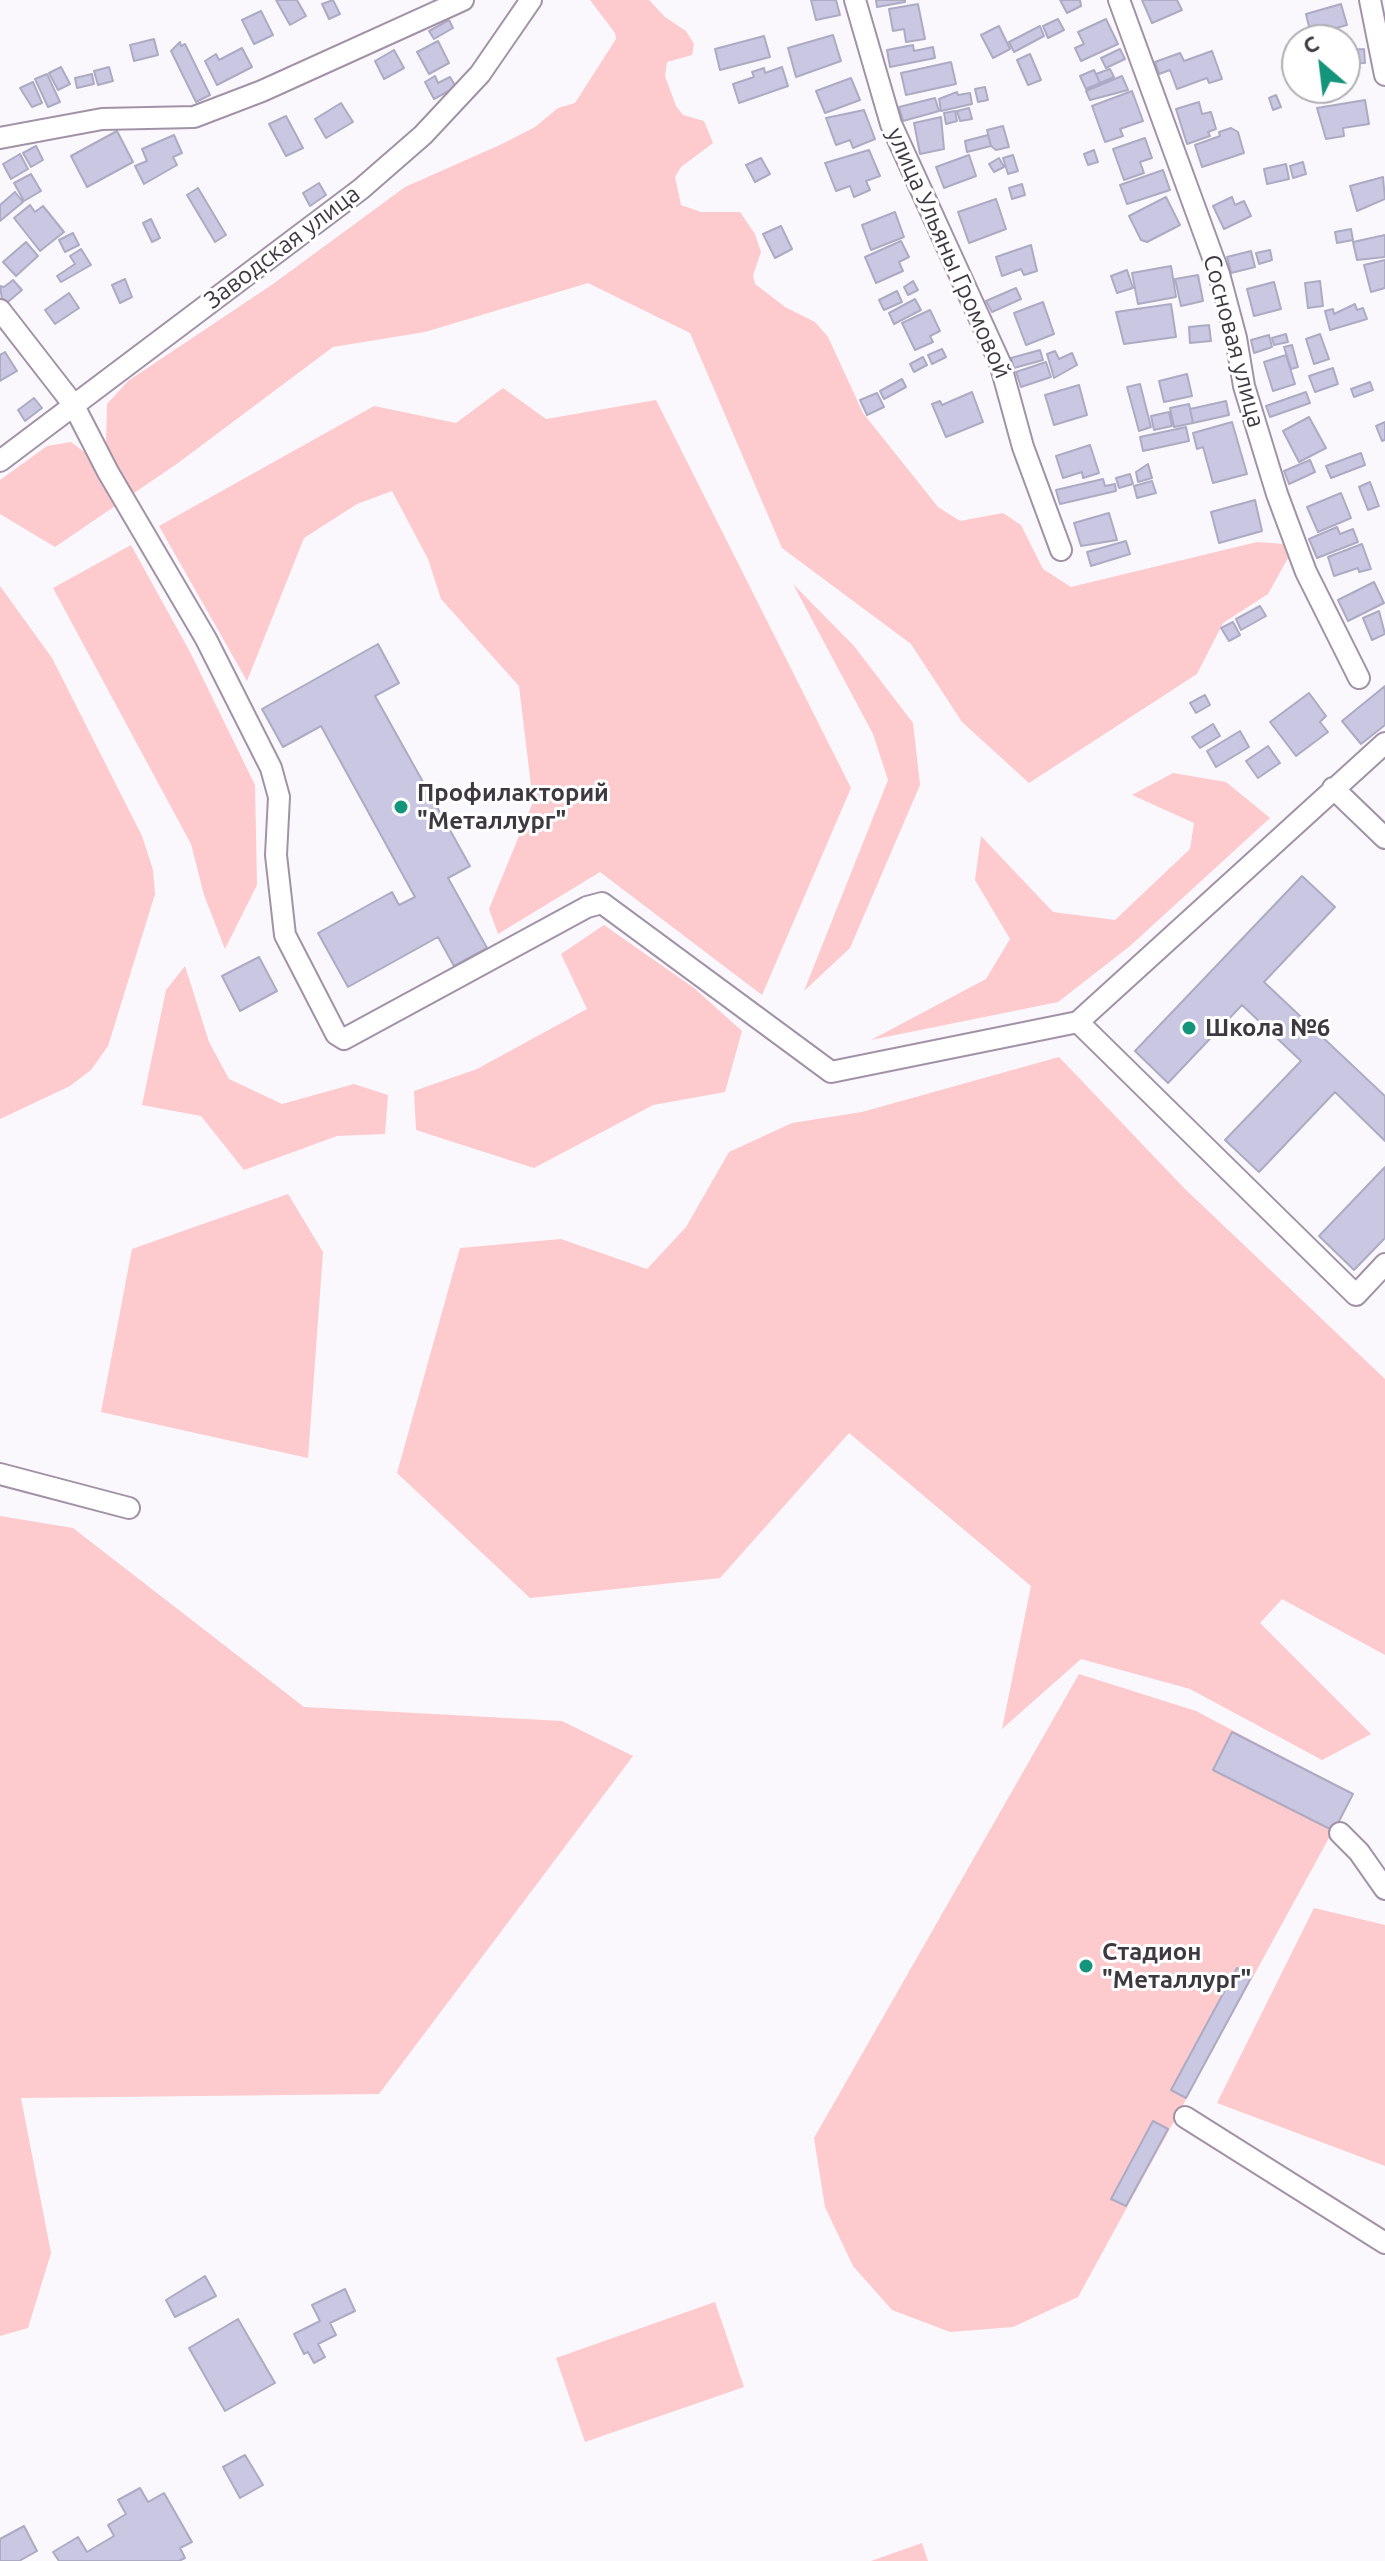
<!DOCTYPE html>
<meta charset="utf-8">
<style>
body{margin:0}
#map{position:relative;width:1385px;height:2561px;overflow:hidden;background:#fbf8fd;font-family:Ubuntu,sans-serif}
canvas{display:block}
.north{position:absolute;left:1281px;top:24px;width:80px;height:80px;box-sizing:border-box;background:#fff;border:2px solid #b2afb3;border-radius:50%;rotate:332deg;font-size:22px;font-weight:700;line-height:32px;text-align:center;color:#3e3841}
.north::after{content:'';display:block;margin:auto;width:28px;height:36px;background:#15947c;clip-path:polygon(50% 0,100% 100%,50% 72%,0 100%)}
</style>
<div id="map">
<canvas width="1385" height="2561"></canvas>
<div class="north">С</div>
</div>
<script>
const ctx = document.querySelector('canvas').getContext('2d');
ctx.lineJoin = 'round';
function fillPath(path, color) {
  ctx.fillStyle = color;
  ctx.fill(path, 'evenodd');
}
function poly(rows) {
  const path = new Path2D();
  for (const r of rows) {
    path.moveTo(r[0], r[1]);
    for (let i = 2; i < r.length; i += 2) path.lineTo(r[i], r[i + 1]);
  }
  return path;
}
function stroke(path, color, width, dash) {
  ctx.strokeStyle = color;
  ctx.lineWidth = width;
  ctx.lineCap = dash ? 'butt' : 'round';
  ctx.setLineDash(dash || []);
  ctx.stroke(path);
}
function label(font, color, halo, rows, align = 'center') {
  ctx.font = font + ' Ubuntu,sans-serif';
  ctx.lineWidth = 6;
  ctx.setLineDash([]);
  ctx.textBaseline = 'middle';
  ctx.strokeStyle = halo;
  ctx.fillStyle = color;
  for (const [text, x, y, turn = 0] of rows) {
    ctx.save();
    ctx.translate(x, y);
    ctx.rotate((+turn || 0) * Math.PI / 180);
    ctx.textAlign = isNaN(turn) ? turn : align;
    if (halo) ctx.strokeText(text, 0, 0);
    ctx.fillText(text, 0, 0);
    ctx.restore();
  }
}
fillPath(poly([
 [590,0,649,0,665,17,686,31,694,44,692,55,667,62,665,76,676,106,683,115,704,121,713,143,681,167,675,177,681,205,701,212,740,212,755,234,761,252,753,275,755,284,785,307,815,322,828,337,863,413,938,507,960,521,1003,513,1021,525,1043,569,1071,587,1257,542,1285,544,1288,558,1268,594,1223,623,1197,674,1029,783,962,722,911,644,782,548,690,333,588,283,425,332,333,347,178,463,55,547,0,514,0,480,47,446,71,442,91,457,106,446,107,404,128,381,273,284,405,187,502,144,535,127,558,108,575,103,616,39,615,33],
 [503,388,546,419,656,400,851,788,762,995,600,872,498,934,489,909,533,802,519,686,441,599,428,559,392,491,357,504,304,538,247,681,159,526,374,406,456,423],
 [131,545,190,652,255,785,257,885,225,949,204,895,191,844,53,588],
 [793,584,854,646,913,723,920,785,850,948,804,991,888,780,873,734],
 [0,586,52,658,142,836,153,870,155,894,108,1046,91,1070,70,1086,0,1119],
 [1173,773,1226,782,1270,818,1130,946,1058,1002,871,1040,986,979,1010,939,975,880,981,836,1053,912,1115,920,1190,849,1194,823,1132,795],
 [604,925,694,988,742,1031,725,1092,653,1105,534,1168,416,1130,414,1091,477,1069,587,1009,561,954],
 [185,966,209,1042,229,1079,282,1104,354,1084,388,1095,385,1134,337,1136,244,1170,201,1116,142,1105,166,990],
 [1059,1057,1184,1188,1385,1379,1385,1655,1282,1599,1260,1623,1371,1734,1322,1760,1190,1689,1081,1659,1002,1729,1031,1586,849,1433,720,1578,530,1598,397,1473,460,1248,561,1239,647,1269,686,1227,729,1152,792,1123,862,1112],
 [288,1194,323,1252,308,1458,101,1412,132,1249],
 [0,1516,73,1528,304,1707,562,1721,633,1756,379,2094,21,2098,51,2253,28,2328,0,2336],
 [1079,1674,1196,1711,1353,1794,1078,2297,1013,2327,950,2332,892,2310,853,2266,825,2207,814,2138],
 [1314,1908,1385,1925,1385,2166,1217,2103],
 [715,2302,744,2387,585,2442,556,2358],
 [922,2543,928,2561,871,2561]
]), '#fdcacd');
const building = poly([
 [276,0,297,0,306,16,290,25,276,0],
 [333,0,340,14,329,19,322,4,333,0],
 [811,0,836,0,840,15,816,20,811,0],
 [876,0,905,0,905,2,877,7,876,0],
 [1060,0,1080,0,1081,6,1067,13,1060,0],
 [1142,0,1177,0,1182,10,1152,23,1142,0],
 [918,4,925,39,906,42,904,29,893,31,889,9,918,4],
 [1341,4,1347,25,1311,35,1306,14,1341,4],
 [261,11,273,35,254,44,242,20,261,11],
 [1058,19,1064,30,1048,38,1043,26,1058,19],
 [1106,19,1118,44,1081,61,1075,48,1084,44,1078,32,1106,19],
 [449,20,453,28,434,39,429,31,449,20],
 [999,26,1010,49,993,58,981,35,999,26],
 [1040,26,1044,36,1014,52,1009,42,1040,26],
 [833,35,841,61,796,77,788,48,833,35],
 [764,36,770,57,720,70,715,49,764,36],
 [154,39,158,55,134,61,130,45,154,39],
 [438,41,449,63,429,74,417,52,438,41],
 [180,42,181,46,185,44,210,95,196,102,171,51,180,42],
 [913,45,914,51,933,47,935,58,890,67,887,50,913,45],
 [242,48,252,67,217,85,205,61,216,54,219,60,242,48],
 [1120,49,1125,59,1106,68,1101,58,1120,49],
 [1364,49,1365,63,1345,64,1345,50,1364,49],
 [394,50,404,68,384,79,375,61,394,50],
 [1212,51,1222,79,1209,83,1207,78,1177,89,1170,70,1159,74,1155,62,1180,53,1184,61,1212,51],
 [1030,54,1041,80,1028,85,1017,60,1030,54],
 [951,62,956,84,906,95,901,73,951,62],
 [61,67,70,84,58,90,49,73,61,67],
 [109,67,113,81,98,85,94,71,109,67],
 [782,67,788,86,739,103,733,84,754,77,752,72,764,68,765,73,782,67],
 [1110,69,1114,77,1100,83,1096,74,1110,69],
 [1094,70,1100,83,1086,89,1080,76,1094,70],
 [47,74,60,102,48,107,35,79,47,74],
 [92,74,94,84,77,88,75,78,92,74],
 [435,76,438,83,450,77,456,87,434,99,425,82,435,76],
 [1122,76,1128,90,1090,100,1086,91,1122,76],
 [851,78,860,100,825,113,816,91,851,78],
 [33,82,42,103,32,107,20,88,33,82],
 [985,87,988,100,978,102,975,89,985,87],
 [1132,91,1143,121,1120,129,1123,136,1105,142,1092,106,1132,91],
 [957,92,958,95,970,93,972,104,941,111,939,99,957,92],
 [1276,95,1281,107,1273,110,1269,98,1276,95],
 [935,98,939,111,903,121,899,107,935,98],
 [1365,100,1369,124,1343,128,1344,136,1326,139,1317,108,1365,100],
 [1199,102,1202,114,1211,112,1216,129,1208,132,1210,136,1187,144,1176,109,1199,102],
 [341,103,353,122,326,138,315,119,341,103],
 [969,108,972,119,960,121,957,111,969,108],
 [864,110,875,139,853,148,850,140,836,145,826,118,864,110],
 [955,111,957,121,946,124,944,113,955,111],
 [286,116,303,148,286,156,269,124,286,116],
 [941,117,944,149,920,154,914,123,941,117],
 [1003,126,1009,147,996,150,991,146,987,130,1003,126],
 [1231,128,1238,132,1244,153,1202,167,1195,145,1220,136,1219,132,1231,128],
 [117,131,133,162,87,187,71,156,117,131],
 [174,135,182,153,173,157,177,165,144,184,135,166,147,161,142,149,174,135],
 [988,135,991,146,967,152,965,141,988,135],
 [1145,138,1152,158,1140,162,1144,173,1124,180,1113,149,1145,138],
 [36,146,43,160,31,167,23,153,36,146],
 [869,150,880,176,866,181,870,190,854,197,850,186,836,191,825,163,869,150],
 [1094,150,1098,162,1088,165,1084,154,1094,150],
 [20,154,28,169,11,179,3,164,20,154],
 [969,155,976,176,944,188,936,167,969,155],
 [1013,155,1018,171,1008,174,1003,158,1013,155],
 [761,158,770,174,755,182,746,165,761,158],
 [999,158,1004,167,994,172,989,164,999,158],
 [1303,162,1306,174,1293,178,1290,166,1303,162],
 [1286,164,1289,179,1267,184,1264,169,1286,164],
 [1163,170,1170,190,1127,204,1120,185,1163,170],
 [31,174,41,191,24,201,14,183,31,174],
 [1383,177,1385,199,1357,211,1350,186,1383,177],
 [319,183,326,195,310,206,303,193,319,183],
 [1022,184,1025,195,1012,199,1009,188,1022,184],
 [198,188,226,235,215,242,187,195,198,188],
 [15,192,23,202,0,221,0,205,15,192],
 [1166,197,1180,225,1147,242,1141,240,1129,216,1166,197],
 [1232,197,1235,205,1244,201,1251,216,1224,229,1213,206,1232,197],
 [996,199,1006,229,969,243,958,212,996,199],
 [30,205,35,212,43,206,64,232,40,251,14,218,30,205],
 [895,212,904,237,871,250,862,225,895,212],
 [151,219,160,238,152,242,143,223,151,219],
 [781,226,792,249,775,258,763,234,781,226],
 [1351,229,1353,240,1337,243,1335,232,1351,229],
 [73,233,79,245,65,252,59,240,73,233],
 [1385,235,1385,257,1357,260,1353,242,1385,235],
 [901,241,909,257,899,262,903,271,876,283,865,257,901,241],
 [26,242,38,256,16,276,3,262,26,242],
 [1031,245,1037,271,1024,275,1021,269,1002,276,996,257,1031,245],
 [81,249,91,265,61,282,57,276,75,264,70,256,81,249],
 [1270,250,1272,260,1259,264,1256,253,1270,250],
 [1251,251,1255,267,1231,273,1227,257,1251,251],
 [1385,260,1385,288,1371,292,1364,265,1385,260],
 [1171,266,1176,297,1138,304,1132,273,1171,266],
 [1127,270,1133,288,1117,293,1111,276,1127,270],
 [1198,275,1203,301,1181,306,1175,279,1198,275],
 [125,279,132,297,120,303,112,285,125,279],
 [13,280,22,290,3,306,0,286,4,287,13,280],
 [913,281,918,290,908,295,904,287,913,281],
 [1320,281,1323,306,1308,308,1305,283,1320,281],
 [1274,282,1281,309,1254,316,1247,289,1274,282],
 [1016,288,1021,299,992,312,986,301,1016,288],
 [897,291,902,302,884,310,879,300,897,291],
 [69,293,79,308,55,324,45,310,69,293],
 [915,299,921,310,894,324,889,313,915,299],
 [1043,302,1054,334,1026,345,1014,313,1043,302],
 [1171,304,1176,337,1124,344,1116,312,1171,304],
 [1355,304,1357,310,1363,308,1367,319,1330,330,1325,311,1333,309,1334,314,1355,304],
 [930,310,940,331,930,336,933,342,915,350,902,323,930,310],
 [1209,325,1211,341,1190,343,1189,327,1209,325],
 [1286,334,1288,342,1274,345,1272,338,1286,334],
 [1320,334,1329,359,1314,364,1306,339,1320,334],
 [1269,335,1272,347,1254,353,1251,340,1269,335],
 [1292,345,1298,367,1291,369,1284,347,1292,345],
 [942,349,946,357,932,364,928,355,942,349],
 [1040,350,1043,360,1014,368,1011,358,1040,350],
 [1055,351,1059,359,1072,353,1077,365,1054,378,1047,354,1055,351],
 [5,352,17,371,0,381,0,355,5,352],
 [1286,355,1295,384,1273,391,1264,362,1286,355],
 [923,357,927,365,914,372,910,364,923,357],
 [1046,362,1051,377,1021,387,1016,372,1046,362],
 [1333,368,1338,384,1315,392,1309,376,1333,368],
 [1187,374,1192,396,1164,402,1159,381,1187,374],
 [902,379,906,387,884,399,880,391,902,379],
 [1370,382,1373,390,1354,397,1351,389,1370,382],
 [1140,384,1151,427,1139,431,1127,387,1140,384],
 [1079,385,1087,415,1054,425,1045,395,1079,385],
 [972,392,983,422,946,437,932,404,940,401,942,405,972,392],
 [1306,392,1310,403,1270,417,1266,406,1306,392],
 [877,393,884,407,867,415,860,400,877,393],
 [34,398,42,408,25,421,18,410,34,398],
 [1226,401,1229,415,1193,423,1190,409,1226,401],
 [1189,404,1193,423,1174,427,1170,408,1189,404],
 [1169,412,1172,426,1154,430,1151,416,1169,412],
 [1309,417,1326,448,1299,462,1283,431,1309,417],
 [1232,422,1247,474,1213,483,1203,447,1197,449,1193,433,1232,422],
 [1385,422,1385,440,1382,441,1376,426,1385,422],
 [1186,427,1189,441,1143,451,1140,437,1186,427],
 [1090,445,1099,473,1083,478,1082,472,1063,478,1056,456,1090,445],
 [1361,453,1365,465,1331,478,1326,466,1361,453],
 [1310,460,1315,472,1289,484,1284,471,1310,460],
 [1148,464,1152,478,1138,482,1136,472,1148,464],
 [1130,474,1133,484,1119,488,1116,478,1130,474],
 [1103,479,1105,486,1115,484,1116,491,1060,504,1056,490,1103,479],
 [1152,481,1156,493,1137,498,1134,486,1152,481],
 [1370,482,1379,506,1368,510,1359,487,1370,482],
 [1341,493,1351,518,1318,532,1307,507,1341,493],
 [1255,500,1262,531,1219,543,1211,512,1255,500],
 [1109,513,1117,540,1081,546,1074,523,1109,513],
 [1337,527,1340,534,1353,529,1358,542,1317,558,1309,539,1337,527],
 [1126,541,1130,554,1091,566,1087,552,1126,541],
 [1362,544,1371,569,1359,572,1358,568,1334,576,1328,557,1362,544],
 [1374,582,1384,603,1348,621,1338,600,1374,582],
 [1260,606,1266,616,1241,630,1236,619,1260,606],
 [1379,611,1385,634,1372,640,1363,618,1379,611],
 [1233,622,1240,635,1229,641,1221,628,1233,622],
 [378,644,399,683,375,696,470,866,448,878,487,948,454,966,438,937,348,987,318,933,392,892,399,905,415,897,321,726,283,747,262,709,378,644],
 [1385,686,1385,725,1361,744,1342,721,1385,686],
 [1309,693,1326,716,1320,722,1328,732,1296,756,1270,722,1309,693],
 [1205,695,1210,705,1196,713,1190,703,1205,695],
 [1213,724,1220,736,1200,748,1192,737,1213,724],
 [1240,731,1249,747,1216,767,1207,751,1240,731],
 [1268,746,1280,763,1258,778,1246,761,1268,746],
 [1302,876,1335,907,1264,982,1385,1096,1385,1141,1335,1092,1259,1172,1225,1140,1301,1061,1242,1005,1168,1083,1135,1051,1302,876],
 [259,957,277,991,240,1011,222,976,259,957],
 [1385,1167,1385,1238,1354,1270,1319,1236,1385,1167],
 [1232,1732,1353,1794,1334,1831,1213,1770,1232,1732],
 [1237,1968,1252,1976,1186,2098,1171,2090,1237,1968],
 [1153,2121,1168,2129,1126,2206,1111,2199,1153,2121],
 [205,2276,216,2296,175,2317,166,2300,205,2276],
 [345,2289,355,2311,330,2323,336,2335,318,2344,325,2357,314,2363,308,2352,304,2354,294,2334,320,2321,312,2305,345,2289],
 [238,2319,275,2383,225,2411,189,2348,238,2319],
 [245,2455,263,2485,240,2498,223,2467,245,2455],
 [140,2488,148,2502,164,2493,192,2542,180,2548,185,2558,179,2561,59,2561,53,2552,78,2537,87,2552,114,2536,108,2525,126,2514,118,2500,140,2488],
 [24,2526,37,2551,19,2561,0,2561,0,2539,24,2526]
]);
fillPath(building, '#c9c7e1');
stroke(building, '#adabc4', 2);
const minor = poly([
 [855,0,891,124,1000,363,1023,447,1061,550],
 [1119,0,1219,274,1236,338,1244,386,1277,494,1306,572,1359,678],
 [1370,0,1385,75],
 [0,138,102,119,194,117,262,91,463,0],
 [0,310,73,404,108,472,206,639,271,768,279,797,276,855,285,935,336,1034,344,1039,587,907,602,903,831,1072,1078,1022,1385,743],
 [0,461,361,189,423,135,480,74,531,0],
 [1333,788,1385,838],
 [1078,1022,1356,1295,1385,1264],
 [0,1474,129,1508],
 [1340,1833,1359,1852,1385,1889],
 [1185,2117,1385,2243]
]);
stroke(minor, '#a292a7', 24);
stroke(minor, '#fff', 20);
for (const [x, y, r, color] of [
 [401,807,8,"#15947c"],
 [1189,1028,8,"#15947c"],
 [1086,1966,8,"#15947c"]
]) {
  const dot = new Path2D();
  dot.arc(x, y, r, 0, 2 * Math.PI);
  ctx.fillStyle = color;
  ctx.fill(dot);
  stroke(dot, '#fff', 3);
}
label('24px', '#3e3841', '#fff', [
 ["Заводская улица",282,247,-37],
 ["улица Ульяны Громовой",949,253,66],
 ["Сосновая улица",1234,341,75]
]);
label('bold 24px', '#3e3841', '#fff', [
 ["Профилакторий",417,793],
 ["\"Металлург\"",417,821],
 ["Школа №6",1205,1028],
 ["Стадион",1102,1952],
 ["\"Металлург\"",1102,1980]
], 'left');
</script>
